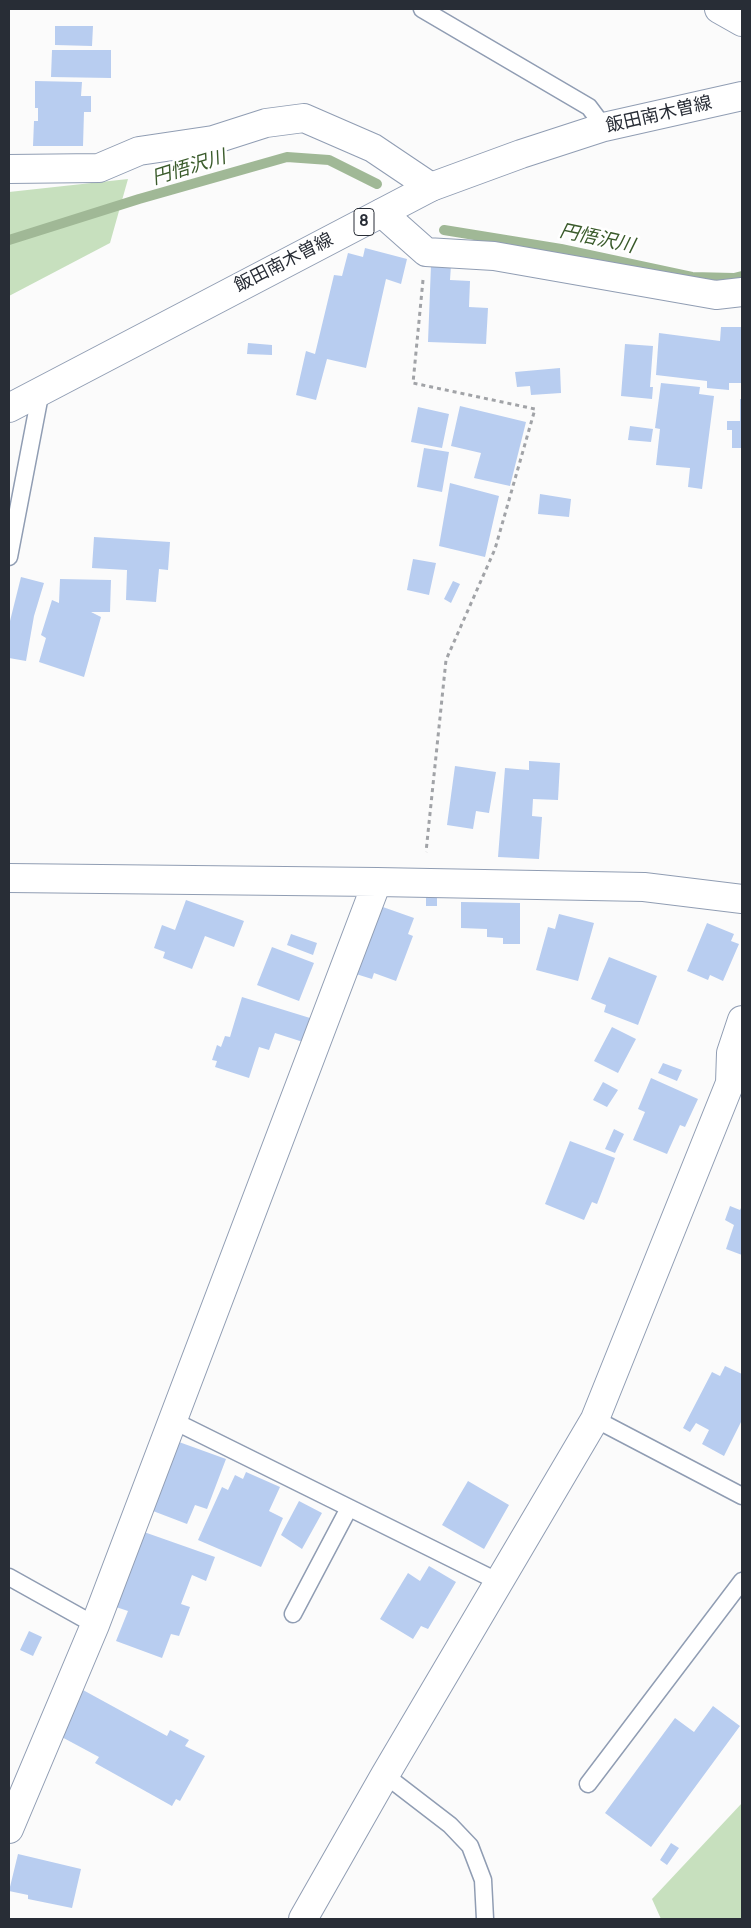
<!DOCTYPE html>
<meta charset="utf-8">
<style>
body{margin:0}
#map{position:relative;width:751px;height:1928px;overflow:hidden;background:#fbfbfb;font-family:Manrope,sans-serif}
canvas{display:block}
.frame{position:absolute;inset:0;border:10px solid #282d36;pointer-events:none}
</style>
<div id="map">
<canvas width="751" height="1928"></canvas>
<div class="frame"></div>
</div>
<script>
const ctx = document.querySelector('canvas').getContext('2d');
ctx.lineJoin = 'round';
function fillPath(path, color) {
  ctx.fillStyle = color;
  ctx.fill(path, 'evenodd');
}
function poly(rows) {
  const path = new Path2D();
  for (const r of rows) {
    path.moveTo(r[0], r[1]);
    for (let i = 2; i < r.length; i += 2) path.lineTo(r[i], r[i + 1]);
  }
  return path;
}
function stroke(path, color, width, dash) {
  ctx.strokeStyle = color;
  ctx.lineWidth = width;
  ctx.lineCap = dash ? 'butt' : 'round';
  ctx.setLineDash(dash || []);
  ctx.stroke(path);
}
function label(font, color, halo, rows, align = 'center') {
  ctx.font = font + ' Manrope,"Noto Sans JP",sans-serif';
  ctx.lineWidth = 5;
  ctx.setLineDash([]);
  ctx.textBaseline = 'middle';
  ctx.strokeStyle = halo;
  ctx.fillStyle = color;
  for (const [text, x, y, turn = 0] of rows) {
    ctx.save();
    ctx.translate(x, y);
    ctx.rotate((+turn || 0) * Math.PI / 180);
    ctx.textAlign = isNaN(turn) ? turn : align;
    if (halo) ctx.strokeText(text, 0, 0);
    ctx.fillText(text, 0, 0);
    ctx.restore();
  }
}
fillPath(poly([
 [128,179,110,243,9,296,9,192],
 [742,1803,742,1919,661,1919,652,1899]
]), '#c7e0be');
stroke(poly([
 [444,230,561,249,692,277,734,278,742,276],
 [9,240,139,199,287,157,329,160,377,184]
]), '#a0b896', 10);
fillPath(poly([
 [55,26,93,26,92,46,55,45],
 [52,50,111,50,111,78,51,77],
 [35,81,82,82,81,96,91,96,91,112,84,112,83,146,33,146,34,121,38,121,38,108,35,108],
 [365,248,407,259,401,284,386,279,366,368,327,359,316,400,296,395,306,351,315,354,334,275,342,276,348,253,363,257],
 [431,265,451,265,450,280,470,281,469,307,488,308,486,344,428,342],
 [721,327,742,327,742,383,729,383,729,390,707,388,707,381,656,375,659,333,720,341],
 [248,343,272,345,272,355,247,354],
 [625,344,653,346,650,387,653,387,652,399,621,396],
 [560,368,561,393,531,395,530,386,517,387,515,372],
 [661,383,700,387,699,394,714,396,702,489,688,487,690,468,656,465,660,429,655,428],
 [740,399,742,399,742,448,732,448,732,430,727,430,727,421,740,421],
 [460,406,526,422,510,486,474,478,481,453,451,446],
 [418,407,449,414,442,448,411,442],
 [630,426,653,429,651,442,628,440],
 [424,448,449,452,442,492,417,487],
 [450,483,499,496,485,557,439,546],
 [540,494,571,499,569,517,538,514],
 [94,537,170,542,168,570,159,569,156,602,126,600,127,570,92,568],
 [413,559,436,563,429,595,407,590],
 [21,577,44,583,34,616,26,661,9,658,9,625],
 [60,579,111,580,110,612,91,612,101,617,84,677,39,662,46,638,41,635,52,600,59,603],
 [453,581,460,584,451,603,444,599],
 [529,761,560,763,558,800,533,799,532,816,542,817,539,859,498,857,505,768,529,770],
 [455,766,496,772,489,813,476,811,473,829,447,825],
 [426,893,437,894,437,906,426,906],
 [186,900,244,921,234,947,205,936,192,969,163,958,165,952,154,948,162,925,175,930],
 [461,902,520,903,520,944,503,944,503,938,487,937,487,929,461,928],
 [380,906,414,918,408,934,413,936,396,981,374,973,372,979,356,974],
 [559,914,594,923,578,981,536,970,548,927,555,929],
 [707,923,734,934,731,941,739,944,723,981,710,975,708,980,687,971],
 [291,934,317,943,313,955,287,945],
 [272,947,314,963,299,1001,257,985],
 [609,957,657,976,638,1025,604,1012,606,1005,591,999],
 [242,997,310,1018,303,1042,275,1033,269,1050,259,1047,249,1078,215,1067,217,1061,212,1060,217,1045,221,1047,225,1036,230,1037],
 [612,1027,636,1039,618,1073,594,1061],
 [663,1063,682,1070,677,1081,658,1073],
 [651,1078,698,1099,685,1127,680,1125,667,1154,633,1140,645,1112,638,1109],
 [603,1082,618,1090,607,1107,593,1100],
 [614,1129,624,1134,615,1153,605,1149],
 [570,1141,615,1158,597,1204,592,1202,584,1220,545,1204],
 [730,1206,740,1210,742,1206,742,1255,726,1249,734,1225,725,1220],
 [725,1366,742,1374,742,1420,724,1456,702,1444,709,1430,696,1423,690,1432,683,1428,712,1372,720,1376],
 [179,1442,226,1459,207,1509,195,1505,187,1524,153,1511],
 [246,1472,280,1487,269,1511,283,1518,261,1567,198,1540,222,1487,228,1490,235,1475,243,1479],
 [468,1481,509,1505,484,1549,442,1525],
 [299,1501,322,1513,302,1549,281,1535],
 [144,1532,215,1557,206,1581,192,1575,181,1604,190,1607,179,1636,171,1634,162,1658,116,1641,128,1611,116,1607],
 [429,1566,456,1582,428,1629,421,1626,413,1639,380,1619,408,1573,420,1581],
 [29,1631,42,1637,33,1656,20,1650],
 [83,1690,167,1736,170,1730,189,1740,185,1746,205,1756,180,1801,176,1799,172,1806,95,1763,99,1757,58,1735],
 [713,1706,740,1726,651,1847,605,1813,675,1718,694,1732],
 [671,1843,679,1848,667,1865,660,1860],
 [18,1854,81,1869,72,1908,28,1899,28,1895,9,1891]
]), '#b8cdf0');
const service = poly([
 [422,9,589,107,604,127],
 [9,557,41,390],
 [595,1419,742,1496],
 [172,1420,499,1582],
 [9,1577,95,1625],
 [293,1614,349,1508],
 [385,1775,450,1825,470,1846,483,1880,485,1919],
 [588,1784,742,1581]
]);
const minor = poly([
 [719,9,742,22],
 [9,169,99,168,139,151,213,140,266,123,304,118,373,148,431,187],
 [382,213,426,252,494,256,716,295,742,292],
 [9,878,377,882,644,887,742,899],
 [9,1829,95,1625,377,882],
 [303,1919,385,1775,595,1419,730,1083,731,1053,742,1020]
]);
const primary = poly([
 [9,408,431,187,521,154,604,127,742,96]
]);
stroke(service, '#909db3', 19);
stroke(minor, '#909db3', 30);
stroke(primary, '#909db3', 30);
stroke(poly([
 [423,280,413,383,535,409,495,549,446,660,426,852]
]), '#a1a3a7', 3, [4, 4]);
stroke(service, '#fff', 16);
stroke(minor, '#fff', 28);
stroke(primary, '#fff', 28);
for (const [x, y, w] of [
 [364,222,20]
]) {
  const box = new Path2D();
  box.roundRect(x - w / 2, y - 13.5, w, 27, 4);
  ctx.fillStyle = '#fff';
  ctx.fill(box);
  stroke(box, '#282d36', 1);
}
label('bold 16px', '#282d36', null, [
 ["8",364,222]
]);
label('18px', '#282d36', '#fff', [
 ["飯田南木曽線",659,115,-13],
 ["飯田南木曽線",284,263,-27]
]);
label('italic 19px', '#3a5b2b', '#fff', [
 ["円悟沢川",189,168,-17],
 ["円悟沢川",597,239,12]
]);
</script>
